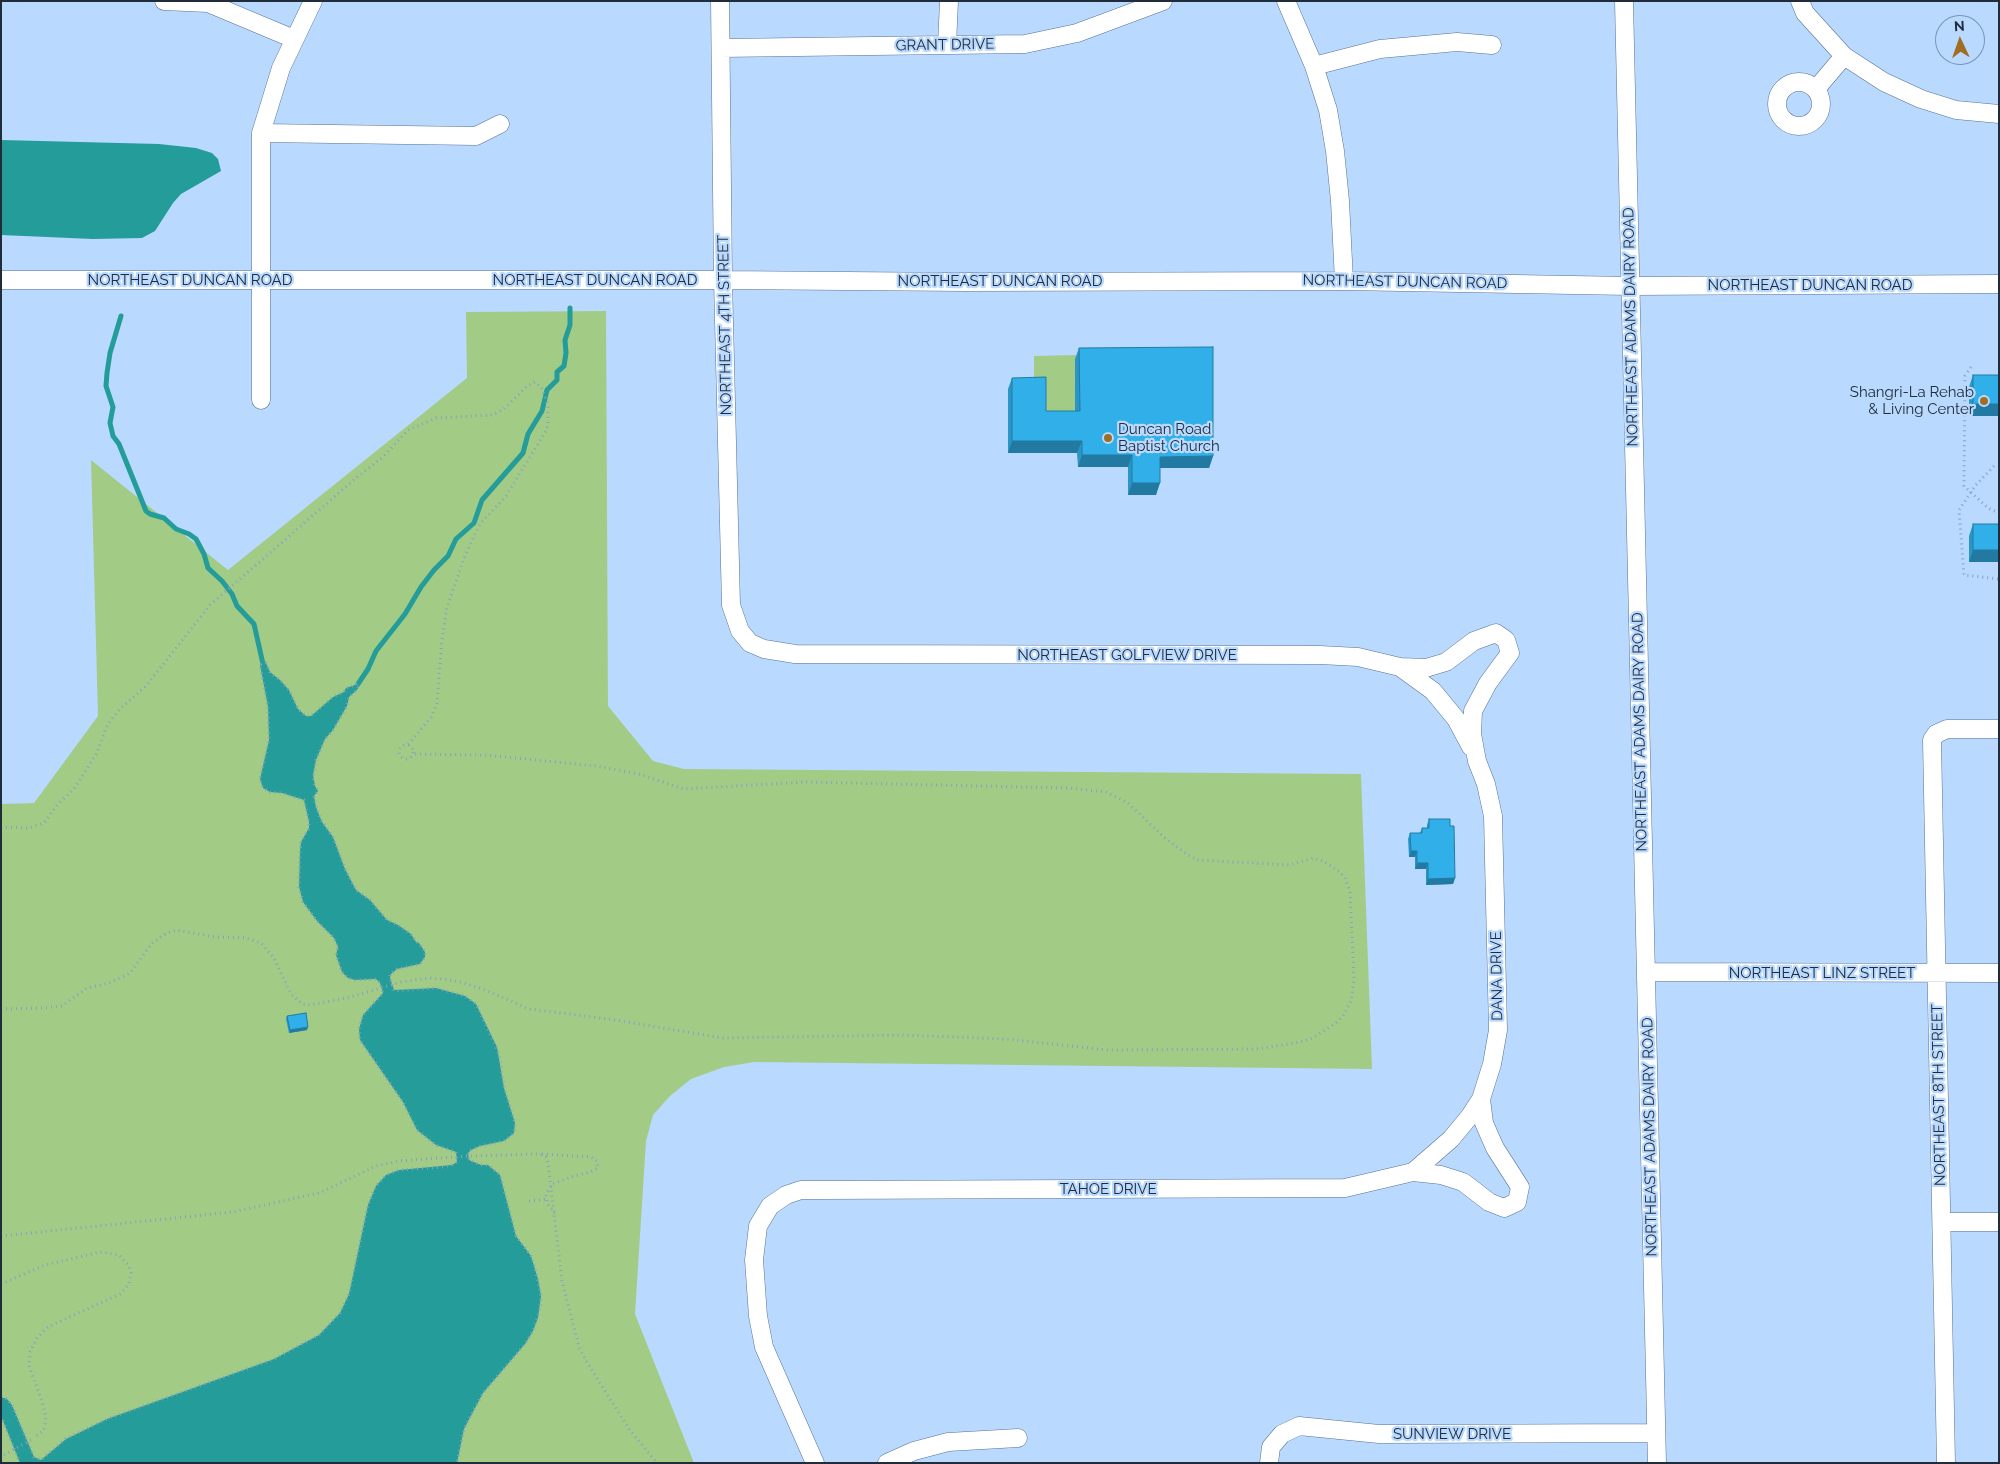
<!DOCTYPE html>
<style>
body{margin:0}
#map{position:relative;width:2000px;height:1464px;overflow:hidden;background:#bad9ff;font-family:Raleway,sans-serif}
canvas{display:block}
.frame{position:absolute;inset:0;border:2px solid #202c3a;pointer-events:none}
.north{position:absolute;left:1935px;top:15px;width:50px;height:50px;box-sizing:border-box;background:#bad9ff;border:1px solid #7c94b0;border-radius:50%;rotate:357deg;font-size:14px;font-weight:700;line-height:20px;text-align:center;color:#202c3a}
.north::after{content:'';display:block;margin:auto;width:18px;height:22px;background:#a06e23;clip-path:polygon(50% 0,100% 100%,50% 72%,0 100%)}
</style>
<div id="map">
<canvas width="2000" height="1464"></canvas>
<div class="frame"></div>
<div class="north">N</div>
</div>
<script>
const ctx = document.querySelector('canvas').getContext('2d');
ctx.lineJoin = 'round';
function fillPath(path, color) {
  ctx.fillStyle = color;
  ctx.fill(path, 'evenodd');
}
function poly(rows) {
  const path = new Path2D();
  for (const r of rows) {
    if (r.length === 3) {
      path.moveTo(r[0] + r[2], r[1]);
      path.arc(r[0], r[1], r[2], 0, 2 * Math.PI);
      continue;
    }
    path.moveTo(r[0], r[1]);
    for (let i = 2; i < r.length; i += 2) path.lineTo(r[i], r[i + 1]);
  }
  return path;
}
function stroke(path, color, width, dash) {
  ctx.strokeStyle = color;
  ctx.lineWidth = width;
  ctx.lineCap = dash ? 'butt' : 'round';
  ctx.setLineDash(dash || []);
  ctx.stroke(path);
}
function label(font, color, halo, rows, align = 'center') {
  ctx.font = font + ' Raleway,sans-serif';
  ctx.lineWidth = 4.5;
  ctx.setLineDash([]);
  ctx.textBaseline = 'middle';
  ctx.strokeStyle = halo;
  ctx.fillStyle = color;
  for (const [text, x, y, turn = 0] of rows) {
    ctx.save();
    ctx.translate(x, y);
    ctx.rotate((+turn || 0) * Math.PI / 180);
    ctx.textAlign = isNaN(turn) ? turn : align;
    if (halo) ctx.strokeText(text, 0, 0);
    ctx.fillText(text, 0, 0);
    ctx.restore();
  }
}
fillPath(poly([
 [606,311,608,706,653,761,684,769,1361,774,1372,1069,754,1062,724,1067,691,1079,670,1096,653,1115,646,1141,635,1314,694,1463,1,1463,1,804,34,803,98,716,91,460,228,570,467,378,466,312],
 [1076,355,1075,423,1041,423,1034,389,1034,356]
]), '#a2cc86');
fillPath(poly([
 [1,140,159,144,196,148,212,153,218,159,221,171,181,194,173,203,155,231,142,238,93,239,1,235],
 [266,663,270,672,280,680,289,690,298,709,306,716,311,716,333,697,344,692,346,688,358,684,358,689,349,697,347,706,333,730,325,739,316,760,313,775,315,786,318,791,314,796,316,807,322,822,333,837,345,869,356,890,370,900,387,920,398,925,411,934,416,942,419,943,425,952,425,957,420,964,397,969,391,974,390,978,394,990,436,988,465,996,476,1004,497,1047,504,1088,515,1123,514,1133,504,1141,480,1146,471,1150,468,1153,469,1160,481,1165,488,1165,500,1175,516,1236,531,1256,538,1279,541,1296,538,1318,533,1331,525,1344,483,1393,464,1429,457,1463,20,1463,1,1416,1,1397,7,1399,12,1405,34,1457,41,1460,66,1439,107,1419,274,1359,319,1335,340,1313,349,1294,368,1205,376,1186,386,1175,399,1170,452,1165,457,1162,456,1152,436,1145,417,1130,403,1102,360,1040,359,1029,363,1015,383,993,380,983,376,979,355,980,348,978,342,972,336,955,338,947,334,938,317,921,303,902,299,887,300,851,301,842,309,828,309,822,304,800,282,793,270,792,263,788,260,779,269,740,268,707,260,665]
]), '#239c9a');
stroke(poly([
 [121,316,110,353,107,373,106,386,113,407,110,423,113,436,119,444,146,511,150,514,164,518,176,529,189,534,196,539,204,554,208,568,222,581,232,594,237,606,254,624,263,664],
 [358,684,368,669,376,651,405,614,421,587,434,570,448,556,456,539,474,523,482,500,523,453,528,434,542,411,547,390,557,380,557,372,564,366,566,353,565,340,570,325,570,308]
]), '#239c9a', 5);
const minor = poly([
 [164,1,208,3,294,39],
 [720,1,723,280,731,605,740,631,750,643,764,649,795,654,1320,655,1358,657,1400,667,1426,668,1446,662,1474,641,1496,633,1506,640,1510,653,1488,683,1473,711,1472,734,1477,761,1486,784,1493,816,1498,1030,1492,1064,1481,1099,1484,1123,1495,1148,1520,1187,1517,1202,1504,1208,1489,1202,1463,1182,1441,1175,1413,1172,1345,1188,819,1190,801,1190,786,1195,770,1206,758,1226,754,1260,758,1316,764,1347,815,1463],
 [1286,1,1314,66,1328,110,1335,151,1340,201,1344,281],
 [1624,1,1657,1463],
 [1800,1,1805,13,1844,56,1884,82,1921,99,1956,110,1999,114],
 [947,45,949,1],
 [721,48,1025,44,1077,33,1163,1],
 [1314,66,1380,49,1457,42,1492,45],
 [1799,104,22],
 [1816,89,1844,56],
 [261,133,476,136,500,124],
 [1,280,723,280,965,282,1344,281,1630,286,1999,284],
 [261,400,261,133,281,68,313,1],
 [1400,667,1433,691,1456,719,1471,747],
 [1646,972,1999,973],
 [1413,1172,1451,1139,1470,1116,1481,1099],
 [1942,1222,1999,1222],
 [887,1463,914,1451,948,1442,1018,1438],
 [1269,1463,1271,1447,1282,1434,1299,1426,1379,1434,1656,1433],
 [1946,1463,1932,740,1936,734,1947,729,1999,729]
]);
stroke(minor, '#567293', 19);
stroke(poly([
 [1971,367,1965,376,1964,486,1988,508,1999,513],
 [1999,466,1994,466,1975,486,1959,510,1964,575,1999,579],
 [406,752,7],
 [1,827,29,828,44,823,57,805,74,789,81,778,97,753,106,728,111,720,120,709,146,686,210,605,356,478,383,457,408,430,436,418,492,415,504,409,527,386,535,382,541,387,548,405,548,423,546,431,506,496,480,524,466,553,447,607,442,640,437,703,431,717,408,745],
 [1,1009,41,1008,62,1006,87,988,109,983,130,973,152,943,167,933,177,930,215,937,246,938,261,943,274,958,291,994,302,1004,310,1005,347,998,401,982,429,978,445,979,461,982,483,989,529,1009,609,1019,723,1038,902,1035,1006,1039,1107,1050,1256,1049,1295,1043,1313,1038,1336,1023,1343,1016,1351,1001,1354,979,1350,892,1345,878,1340,872,1325,862,1314,858,1289,865,1197,860,1188,855,1166,839,1128,803,1106,792,1069,788,805,782,683,789,639,774,596,766,485,755,412,754],
 [542,1154,591,1157,597,1161,597,1164,598,1168,593,1171,571,1177,552,1184,546,1194,547,1203,555,1214],
 [529,1201,547,1199],
 [1,1236,233,1212,319,1193,376,1166,399,1161,468,1156,539,1154,546,1157,548,1163,562,1281,579,1347,585,1359,629,1429,657,1463],
 [1,1284,45,1265,100,1252,119,1255,129,1266,131,1273,129,1284,120,1294,48,1327,37,1338,30,1352,29,1366,42,1401,46,1418,44,1430,34,1438],
 [1,1397,7,1399,12,1405,34,1457,41,1460,65,1439,107,1419,274,1359,319,1335,340,1313,349,1294,368,1205,376,1186,386,1175,399,1170,443,1167,452,1165,457,1162,456,1152,436,1145,417,1130,403,1102,360,1040,359,1029,363,1015,383,993,380,983,376,979,355,980,348,978,342,972,336,955,338,947,334,938,317,921,303,902,299,887,300,851,301,842,309,828,309,822,304,800,282,793,270,792,263,788,260,779,269,740,268,707,260,665,266,663,270,673,280,680,289,690,298,709,306,716,311,716,333,697,344,692,346,688,358,684,358,689,349,697,347,706,333,730,325,739,316,760,313,782,318,791,314,796,314,799,320,818,333,837,345,869,356,890,370,900,387,920,398,925,411,934,416,942,419,943,425,952,425,957,420,964,397,969,390,974,390,978,394,991,436,988,465,996,476,1004,499,1054,504,1088,515,1123,514,1133,504,1141,480,1146,471,1150,468,1153,469,1160,481,1165,488,1165,500,1175,516,1236,531,1256,535,1268,541,1296,540,1308,533,1331,525,1344,483,1393,473,1411,464,1429,457,1463],
 [1,1416,20,1463],
 [1,1457,4,1455]
]), '#88a1bf', 3, [1, 4]);
stroke(minor, '#fff', 18);
stroke(poly([
 [4,1455,34,1438]
]), '#88a1bf', 3, [1, 4]);
fillPath(poly([
 [1079,348,1213,456,1209,468,1160,468,1156,495,1128,495,1128,467,1078,467,1077,453,1008,453,1008,389,1012,378,1046,411,1075,411,1075,359],
 [1973,375,1999,375,1999,416,1969,416,1969,387],
 [1973,524,1999,524,1999,562,1969,562,1969,536],
 [1429,819,1455,878,1453,884,1426,885,1426,869,1415,869,1415,857,1409,857,1408,839,1410,833,1420,833,1422,828,1427,828,1427,825],
 [287,1016,307,1030,289,1033,286,1019]
]), '#2a96c8');
fillPath(poly([
 [1973,404,1999,404,1999,416,1969,416],
 [1012,441,1082,441,1077,453,1008,453],
 [1082,455,1132,455,1128,467,1078,467],
 [1213,456,1209,468,1156,468,1160,457],
 [1132,483,1160,483,1156,495,1128,495],
 [1973,550,1999,550,1999,562,1969,562],
 [1411,851,1417,851,1415,857,1409,857],
 [1417,863,1428,863,1426,869,1415,869],
 [1455,878,1453,884,1426,885,1428,879],
 [308,1027,307,1030,289,1033,290,1030]
]), '#227aa2');
const building = poly([
 [1213,347,1213,456,1160,457,1160,483,1132,483,1132,455,1082,455,1082,441,1012,441,1012,378,1046,377,1046,411,1080,411,1079,348,1213,347],
 [1973,375,1999,375,1999,404,1973,404,1973,375],
 [1973,524,1999,524,1999,550,1973,550,1973,524],
 [1429,819,1450,819,1450,826,1454,826,1455,878,1428,879,1428,863,1417,863,1417,851,1411,851,1410,833,1422,833,1422,828,1429,828,1429,819],
 [306,1013,308,1027,290,1030,287,1016,306,1013]
]);
fillPath(building, '#31afe8');
stroke(building, '#227aa2', 1);
for (const [x, y, r, color] of [
 [1984,401,5,"#a06e23"],
 [1108,438,5,"#a06e23"]
]) {
  const dot = new Path2D();
  dot.arc(x, y, r, 0, 2 * Math.PI);
  ctx.fillStyle = color;
  ctx.fill(dot);
  stroke(dot, '#bad9ff', 2);
}
label('15px', '#202c3a', '#bad9ff', [
 ["GRANT DRIVE",945,45,-1],
 ["NORTHEAST DUNCAN ROAD",190,280],
 ["NORTHEAST DUNCAN ROAD",595,280],
 ["NORTHEAST DUNCAN ROAD",1000,281],
 ["NORTHEAST DUNCAN ROAD",1405,282,1],
 ["NORTHEAST DUNCAN ROAD",1810,285],
 ["NORTHEAST 4TH STREET",725,325,-91],
 ["NORTHEAST ADAMS DAIRY ROAD",1631,327,-91],
 ["NORTHEAST GOLFVIEW DRIVE",1127,655],
 ["NORTHEAST ADAMS DAIRY ROAD",1640,732,-91],
 ["NORTHEAST LINZ STREET",1822,973],
 ["DANA DRIVE",1497,976,-91],
 ["NORTHEAST 8TH STREET",1939,1095,-91],
 ["NORTHEAST ADAMS DAIRY ROAD",1650,1137,-91],
 ["TAHOE DRIVE",1108,1189],
 ["SUNVIEW DRIVE",1452,1434]
]);
label('15px', '#202c3a', '#bad9ff', [
 ["Shangri-La Rehab",1974,392],
 ["& Living Center",1974,409],
 ["Duncan Road",1118,429,"left"],
 ["Baptist Church",1118,446,"left"]
], 'right');
</script>
